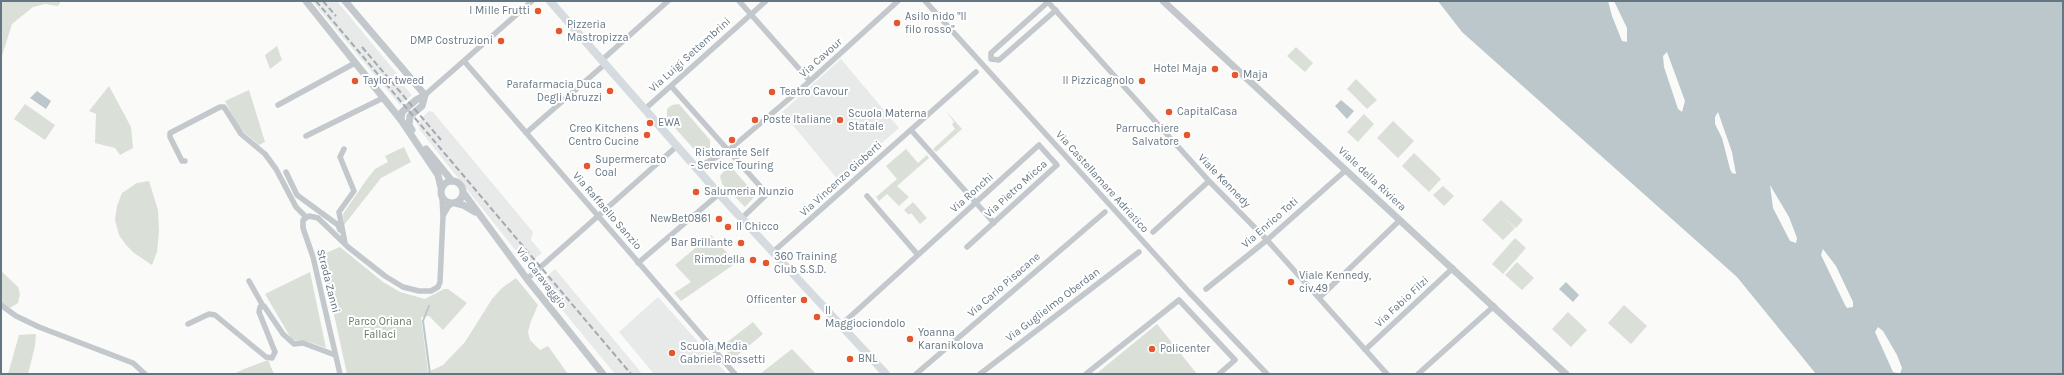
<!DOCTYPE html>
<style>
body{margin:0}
#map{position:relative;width:2064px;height:375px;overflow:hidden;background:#fafaf8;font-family:Karla,sans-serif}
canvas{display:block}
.frame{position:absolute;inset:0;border:2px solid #657683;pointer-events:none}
</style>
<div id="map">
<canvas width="2064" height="375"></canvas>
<div class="frame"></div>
</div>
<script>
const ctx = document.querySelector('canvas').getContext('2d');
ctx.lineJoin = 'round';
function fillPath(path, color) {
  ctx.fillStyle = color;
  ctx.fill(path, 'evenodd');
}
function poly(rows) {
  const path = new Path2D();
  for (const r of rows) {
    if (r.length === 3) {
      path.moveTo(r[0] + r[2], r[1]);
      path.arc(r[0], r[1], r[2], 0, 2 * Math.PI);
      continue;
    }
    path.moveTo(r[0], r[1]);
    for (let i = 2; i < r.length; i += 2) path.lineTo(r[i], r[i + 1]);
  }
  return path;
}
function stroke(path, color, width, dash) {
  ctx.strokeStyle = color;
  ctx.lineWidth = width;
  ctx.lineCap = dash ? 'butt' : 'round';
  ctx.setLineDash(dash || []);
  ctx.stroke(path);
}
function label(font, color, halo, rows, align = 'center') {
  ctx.font = font + ' Karla,sans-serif';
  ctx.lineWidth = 4;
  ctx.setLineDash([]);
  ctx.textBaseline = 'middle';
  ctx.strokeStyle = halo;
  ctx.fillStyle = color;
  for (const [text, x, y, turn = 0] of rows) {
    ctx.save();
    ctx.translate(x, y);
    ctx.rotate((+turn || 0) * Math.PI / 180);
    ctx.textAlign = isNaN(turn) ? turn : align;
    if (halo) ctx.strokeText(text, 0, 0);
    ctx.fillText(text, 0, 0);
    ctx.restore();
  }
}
fillPath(poly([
 [312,1,337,1,398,75,396,77,412,95,400,105],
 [841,59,899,128,839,181,782,112],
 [429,111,433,112,533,232,531,240,542,253,532,261,537,266,528,266,419,129,420,128,416,123],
 [555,269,635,365,642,374,615,374,545,289,544,279],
 [658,297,727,374,654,374,619,332]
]), '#e8e9e9');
fillPath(poly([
 [1,1,61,1,58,6,45,4,33,7,12,24,1,59],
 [277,46,282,60,270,69,265,55],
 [1296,47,1313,63,1305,72,1287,56],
 [1356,79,1377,100,1367,109,1347,89],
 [109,86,131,127,133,148,120,155,115,148,95,143,96,114,89,111],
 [249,90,265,142,259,145,239,128,225,101],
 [25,104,55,125,45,140,14,119],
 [679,104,710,140,710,148,700,156,667,119,667,109,672,105],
 [946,111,962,129,936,152,933,149,955,129,952,124,954,122],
 [1364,114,1374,124,1358,142,1347,132],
 [1393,121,1414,141,1398,158,1377,138],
 [404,147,411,162,381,178,344,225,343,214,367,179,375,169,388,162,385,156],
 [906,149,918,163,927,155,929,158,897,186,909,197,899,206,887,194,879,201,876,197,897,179,886,166],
 [1414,153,1441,179,1429,192,1402,166],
 [732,168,756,195,745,207,722,184,720,176,725,170],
 [149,181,158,210,159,231,157,252,152,265,134,253,126,245,119,235,115,220,117,206,122,193,137,183],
 [1443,186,1454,196,1444,206,1433,195],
 [1501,200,1523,220,1516,228,1502,216,1515,228,1503,240,1482,220],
 [913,202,927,218,920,224,911,213,909,215,904,210],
 [711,235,736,263,681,301,674,293,691,282,675,265],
 [1515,238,1526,248,1503,274,1492,264],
 [340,247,383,282,400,292,425,299,444,289,448,289,467,303,443,330,429,316,421,317,428,372,443,365,465,342,492,299,502,288,516,278,538,305,531,321,528,332,530,340,540,350,548,346,568,374,347,374,321,255],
 [1517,262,1534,278,1522,290,1505,275],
 [1,271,18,287,20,294,18,303,10,308,1,302],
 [310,272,326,348,309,342,292,340,265,294],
 [1624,305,1647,326,1631,344,1608,323],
 [1568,312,1587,330,1571,347,1552,329],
 [753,322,763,334,733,359,722,346],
 [1157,324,1197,374,1096,374],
 [36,334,35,346,28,374,8,374,19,335],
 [792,349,816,374,760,374],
 [268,360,274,374,234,374,244,369]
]), '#dadfd7');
fillPath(poly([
 [1438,1,2063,1,2063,374,1816,374,1737,277,1462,32],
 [37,91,51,101,46,109,30,98],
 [1341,100,1354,111,1347,119,1335,106],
 [1566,282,1579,295,1573,302,1559,289]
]), '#bbc7cb');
fillPath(poly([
 [1614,1,1627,28,1627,42,1622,41,1612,16,1608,1],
 [1667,52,1685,101,1682,112,1678,109,1664,67,1663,56],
 [1718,112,1732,152,1736,174,1732,173,1730,169,1722,138,1715,124,1715,117],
 [1770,185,1789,217,1797,238,1796,243,1790,241,1773,208],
 [1823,249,1836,266,1853,302,1853,307,1847,308,1845,305,1821,255],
 [1878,327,1883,331,1897,355,1902,368,1900,374,1893,372,1875,332]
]), '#fafaf8');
stroke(poly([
 [429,306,423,321,430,374]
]), '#bbc7cb', 2);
stroke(poly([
 [739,1,810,81],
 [925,1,1189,292,1267,374],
 [1047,1,1209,181,1267,240,1387,374],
 [1048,2,991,53,991,59,999,60,1056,10],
 [602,60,668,1],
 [464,61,735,374],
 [671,86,767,194,742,218],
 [425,95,532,1],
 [278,105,355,63],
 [645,109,766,1],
 [911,130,994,223],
 [526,133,605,64],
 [306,136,383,98],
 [344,149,340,157,354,191,339,212,345,243],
 [185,161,182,161,170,137,170,133,220,107,224,107,241,134,265,154,276,169,296,207,306,217],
 [697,168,729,150,810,81,898,1],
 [286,172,297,195,338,225,340,230],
 [867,196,918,255],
 [443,216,448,207,452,203],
 [1153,232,1209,181],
 [773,252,976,72],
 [638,263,719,194],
 [527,279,677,146],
 [249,281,263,306],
 [1206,289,1267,240,1346,170],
 [1319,298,1400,220],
 [1,305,16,316,39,327,133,363,145,374],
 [188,324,209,314,215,315,266,357,272,358,275,352,259,312,260,307,264,306,283,334,294,344,303,343,335,355],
 [841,325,1039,145,1057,165,967,247],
 [1365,350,1453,268],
 [340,374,313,257,303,228,303,220,309,216,318,218,348,247,385,276,403,287,419,291,431,291,438,287,440,282,443,216,442,197],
 [916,374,1105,212],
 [980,374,1139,252],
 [1086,374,1179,300,1235,360,1219,374],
 [1418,374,1494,306]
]), '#c3c8cc', 5.5);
stroke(poly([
 [306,1,401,120,438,175,441,188],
 [345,1,425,95,422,106,410,116,409,125,412,130],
 [1163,1,1566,374],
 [401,120,402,112,416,100,425,95],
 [426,149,452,181],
 [452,192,11],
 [463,192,527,279,603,374],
 [455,203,463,205,475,212]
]), '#c3c8cc', 7);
stroke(poly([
 [550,1,719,194,886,374]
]), '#d6dbdf', 8);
stroke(poly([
 [316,1,631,374],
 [323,1,336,16],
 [362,47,441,140]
]), '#a2aab0', 2, [6, 3]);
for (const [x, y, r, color] of [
 [538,11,4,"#e4572e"],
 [897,23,4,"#e4572e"],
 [559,31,4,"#e4572e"],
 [501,41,4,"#e4572e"],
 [1215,69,4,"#e4572e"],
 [1235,75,4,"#e4572e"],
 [355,81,4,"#e4572e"],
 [1142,81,4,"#e4572e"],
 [610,91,4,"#e4572e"],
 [772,92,4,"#e4572e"],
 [1169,112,4,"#e4572e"],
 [755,120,4,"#e4572e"],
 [840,120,4,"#e4572e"],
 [650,123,4,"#e4572e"],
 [647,135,4,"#e4572e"],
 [1187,135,4,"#e4572e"],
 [732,140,4,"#e4572e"],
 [587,166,4,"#e4572e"],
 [696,192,4,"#e4572e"],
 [719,219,4,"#e4572e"],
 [728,227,4,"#e4572e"],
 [741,243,4,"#e4572e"],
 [753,260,4,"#e4572e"],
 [766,263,4,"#e4572e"],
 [1291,282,4,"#e4572e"],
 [804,300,4,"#e4572e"],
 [817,317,4,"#e4572e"],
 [910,339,4,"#e4572e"],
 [1152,349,4,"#e4572e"],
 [672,353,4,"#e4572e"],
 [850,359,4,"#e4572e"]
]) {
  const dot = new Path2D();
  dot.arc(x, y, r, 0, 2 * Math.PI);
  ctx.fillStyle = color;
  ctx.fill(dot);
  stroke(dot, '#fff', 1.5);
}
label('11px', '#657683', '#fff', [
 ["I Mille Frutti",530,11,"right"],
 ["Asilo nido \"Il",905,17],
 ["filo rosso\"",905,30],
 ["Pizzeria",567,25],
 ["Mastropizza",567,38],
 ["DMP Costruzioni",493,41,"right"],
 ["Hotel Maja",1207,69,"right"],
 ["Maja",1243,75],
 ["Taylor tweed",363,81],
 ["Il Pizzicagnolo",1134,81,"right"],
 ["Parafarmacia Duca",602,85,"right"],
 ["Degli Abruzzi",602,98,"right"],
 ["Teatro Cavour",780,92],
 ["CapitalCasa",1177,112],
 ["Scuola Materna",848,114],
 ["Statale",848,127],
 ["Poste Italiane",763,120],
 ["EWA",658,123],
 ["Creo Kitchens",639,129,"right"],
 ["Centro Cucine",639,142,"right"],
 ["Parrucchiere",1179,129,"right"],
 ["Salvatore",1179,142,"right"],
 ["Ristorante Self",732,153,"center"],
 ["- Service Touring",732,166,"center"],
 ["Supermercato",595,160],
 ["Coal",595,173],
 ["Salumeria Nunzio",704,192],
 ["NewBet0861",711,219,"right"],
 ["Il Chicco",736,227],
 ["Bar Brillante",733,243,"right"],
 ["360 Training",774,257],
 ["Club S.S.D.",774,270],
 ["Rimodella",745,260,"right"],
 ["Viale Kennedy,",1299,276],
 ["civ.49",1299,289],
 ["Officenter",796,300,"right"],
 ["Il",825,311],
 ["Maggiociondolo",825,324],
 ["Yoanna",918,333],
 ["Karanikolova",918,346],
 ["Scuola Media",680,347],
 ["Gabriele Rossetti",680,360],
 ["Policenter",1160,349],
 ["BNL",858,359]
], 'left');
label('11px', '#657683', '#fff', [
 ["Via Luigi Settembrini",690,55,-42],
 ["Via Cavour",821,58,-42],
 ["Via Vincenzo Gioberti",841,179,-42],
 ["Viale della Riviera",1372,179,43],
 ["Viale Kennedy",1224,181,46],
 ["Via Castellamare Adriatico",1102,182,48],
 ["Via Pietro Micca",1016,189,-42],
 ["Via Ronchi",972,193,-42],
 ["Via Raffaello Sanzio",607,211,49],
 ["Via Enrico Toti",1270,223,-41],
 ["Via Caravaggio",541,278,52],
 ["Strada Zanni",328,281,76],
 ["Via Carlo Pisacane",1004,285,-41],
 ["Via Fabio Filzi",1402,302,-43],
 ["Via Guglielmo Oberdan",1053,305,-37]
]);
label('11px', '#687a64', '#fff', [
 ["Parco Oriana",380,322],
 ["Fallaci",380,335]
]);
</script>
